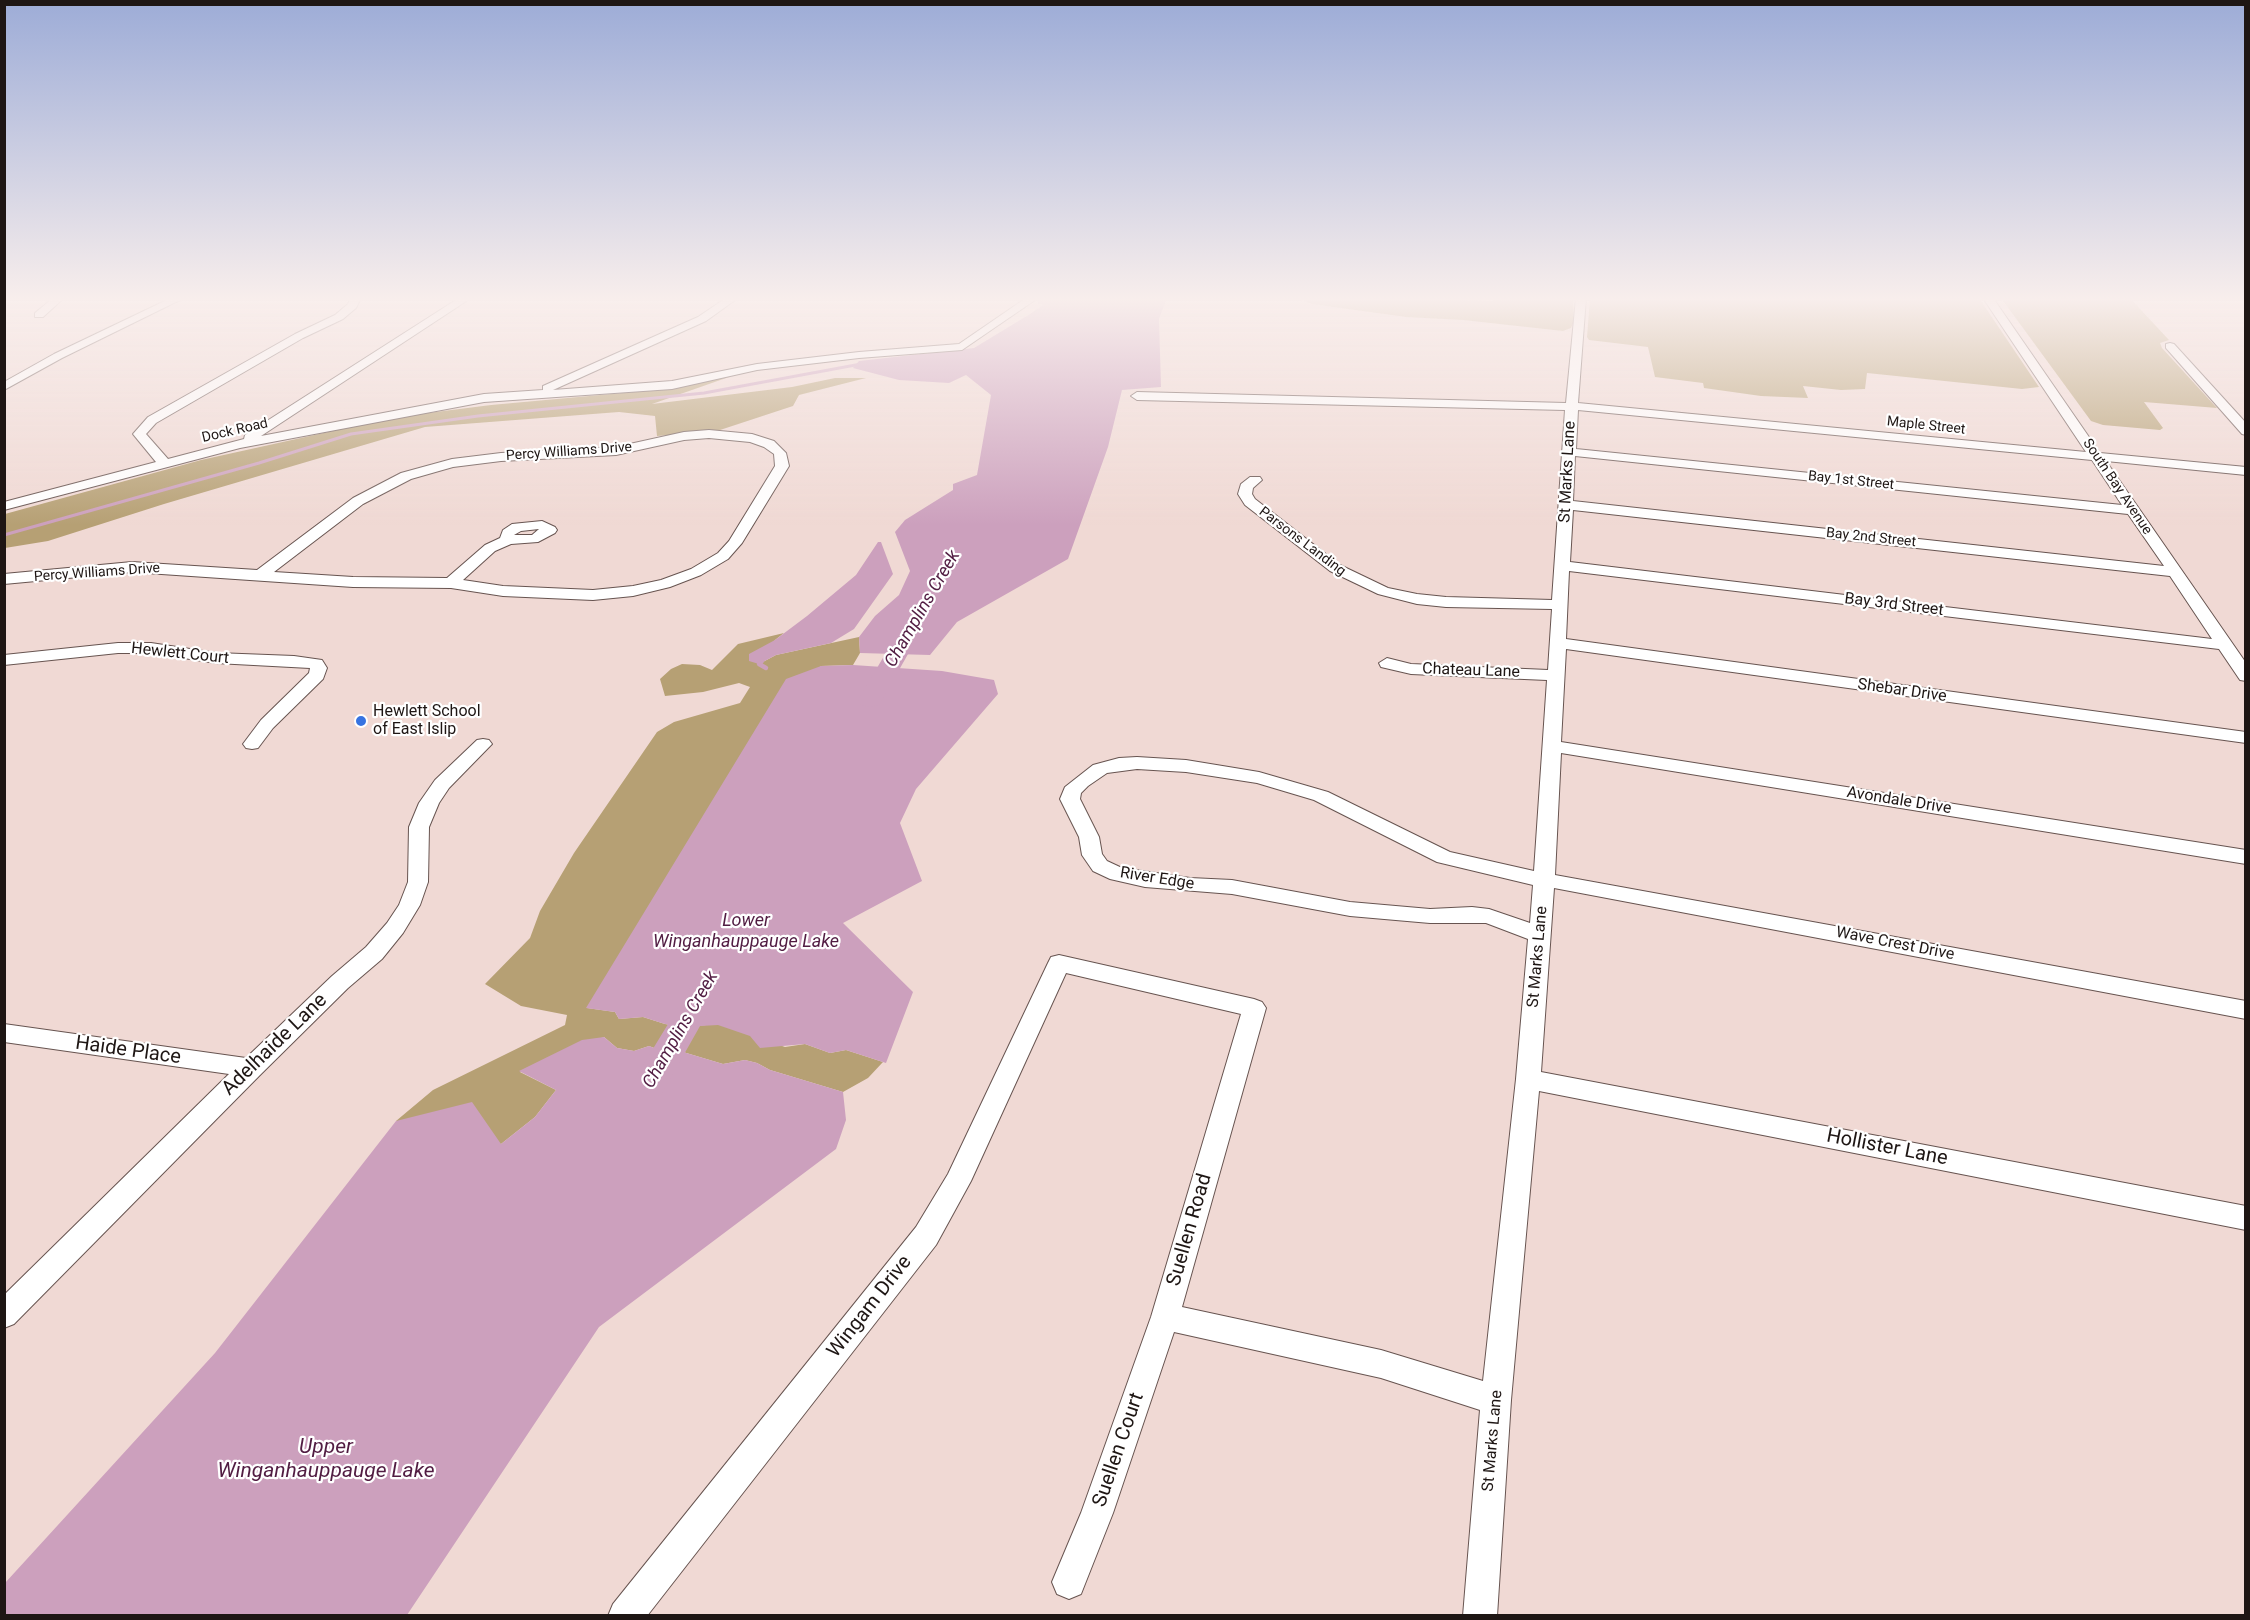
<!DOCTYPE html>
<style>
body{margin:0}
#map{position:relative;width:2250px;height:1620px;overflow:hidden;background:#f0d9d4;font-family:Roboto,sans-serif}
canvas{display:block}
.frame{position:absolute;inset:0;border:6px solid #1e1614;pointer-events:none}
</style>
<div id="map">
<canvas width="2250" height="1620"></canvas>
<div class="frame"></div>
</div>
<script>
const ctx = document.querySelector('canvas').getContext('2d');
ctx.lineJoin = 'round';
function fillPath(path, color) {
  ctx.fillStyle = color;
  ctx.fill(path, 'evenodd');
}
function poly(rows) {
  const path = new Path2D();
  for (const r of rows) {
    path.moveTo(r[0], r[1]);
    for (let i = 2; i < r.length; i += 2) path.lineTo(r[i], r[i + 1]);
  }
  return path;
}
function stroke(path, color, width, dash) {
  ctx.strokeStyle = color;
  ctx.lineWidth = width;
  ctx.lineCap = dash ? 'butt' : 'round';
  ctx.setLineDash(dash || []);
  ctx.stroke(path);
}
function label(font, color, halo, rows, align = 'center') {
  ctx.font = font + ' Roboto,sans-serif';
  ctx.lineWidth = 4.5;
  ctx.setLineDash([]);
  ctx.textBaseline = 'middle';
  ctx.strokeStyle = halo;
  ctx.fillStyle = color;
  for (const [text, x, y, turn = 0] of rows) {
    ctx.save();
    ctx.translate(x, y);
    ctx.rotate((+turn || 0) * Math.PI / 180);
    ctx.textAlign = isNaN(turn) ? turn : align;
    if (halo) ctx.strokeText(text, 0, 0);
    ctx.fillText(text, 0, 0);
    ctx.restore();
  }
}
fillPath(poly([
 [1297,298,1457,298,1471,301,1573,298,1574,321,1571,328,1563,331,1463,320,1406,317,1312,304],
 [1590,298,1979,298,2039,387,2022,389,1867,373,1865,389,1841,390,1803,386,1808,398,1761,396,1704,388,1703,383,1655,377,1648,347,1589,340,1587,337],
 [2001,298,2130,298,2169,340,2160,343,2162,348,2217,408,2144,402,2163,428,2160,430,2103,425,2091,421],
 [729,377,652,404,792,387,835,378,866,378,799,395,793,406,717,431,657,436,655,416,619,412,425,427,164,504,48,541,5,548,5,514,201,460,396,417,491,405,655,390],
 [784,633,775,640,759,664,776,655,859,637,860,653,853,665,821,666,587,1008,615,1012,619,1019,643,1017,665,1024,683,1027,718,1024,785,1047,805,1044,830,1053,846,1050,883,1062,868,1078,843,1092,770,1070,757,1063,745,1060,723,1064,683,1052,667,1053,649,1046,634,1051,617,1048,604,1037,520,1072,556,1090,535,1117,501,1144,396,1121,433,1090,565,1025,567,1015,521,1006,485,984,530,938,540,911,574,853,657,732,674,722,740,703,750,687,739,683,703,692,665,696,660,679,671,669,682,664,700,665,712,670,738,644]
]), '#b6a074');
fillPath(poly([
 [1045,298,1167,298,1159,319,1161,387,1122,390,1108,447,1068,559,957,622,930,655,860,653,859,637,875,616,899,595,910,571,895,532,905,520,953,490,953,484,977,475,991,395,966,375,949,383,899,380,853,368,859,361,974,348,1030,314,1043,305,1037,303],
 [878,542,881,542,893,574,854,629,831,643,776,655,759,664,749,661,749,654,775,640,807,616,856,575],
 [853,665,942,671,994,680,998,694,916,789,900,823,922,881,843,923,913,992,886,1063,846,1050,830,1053,805,1044,760,1048,750,1036,718,1025,683,1027,665,1024,643,1017,619,1019,615,1012,586,1008,786,679,821,666],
 [604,1037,617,1048,634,1051,649,1046,667,1053,683,1052,723,1064,745,1060,757,1063,770,1070,843,1092,846,1120,836,1149,599,1327,407,1615,5,1615,5,1583,215,1353,396,1121,472,1102,501,1144,535,1117,556,1090,519,1071,582,1040]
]), '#cca0bd');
stroke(poly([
 [4,535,259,463,351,434,478,416,704,393,861,364]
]), '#cca0bd', 3);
stroke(poly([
 [762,661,759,664,766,668]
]), '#cca0bd', 4.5);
fillPath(poly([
 [914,617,922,619,925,624,882,700,879,705,870,707,861,705,858,700,903,624,906,619,914,617],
 [701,984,712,988,717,996,661,1095,649,1098,637,1095,632,1085,637,1075,690,988,701,984]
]), '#cca0bd');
const minor = poly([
 [53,298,64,298,43,317,35,317,35,313,53,298],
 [171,298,184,298,62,358,4,390,4,382,54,354,171,298],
 [351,298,361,298,356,308,343,319,303,338,156,423,146,434,168,459,244,439,245,435,459,298,471,298,261,436,484,394,543,390,543,386,698,317,726,298,738,298,706,321,553,390,672,381,757,364,859,352,959,344,1026,298,1038,298,962,350,859,358,757,370,672,389,484,402,240,448,4,510,4,502,156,462,133,434,148,417,295,334,335,315,348,304,351,298],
 [1576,298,1586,298,1578,403,2086,452,1983,298,1993,298,2100,453,2246,467,2246,475,2106,461,2246,663,2246,681,2240,680,2219,649,1569,571,1566,639,2246,732,2246,743,1566,649,1561,742,2246,850,2246,864,1561,753,1555,875,2246,1001,2246,1019,1554,888,1541,1072,2246,1206,2246,1230,1539,1091,1511,1400,1497,1616,1463,1616,1480,1410,1381,1378,1174,1332,1113,1513,1081,1594,1069,1599,1057,1594,1052,1582,1081,1513,1151,1317,1241,1014,1066,973,971,1181,936,1245,647,1616,608,1616,613,1604,916,1227,948,1174,1048,963,1051,957,1059,955,1254,999,1262,1002,1266,1008,1182,1307,1381,1350,1483,1381,1516,1079,1528,939,1486,923,1430,923,1350,916,1232,894,1145,887,1110,879,1093,871,1082,855,1079,837,1060,799,1065,787,1093,765,1119,758,1137,757,1186,760,1259,772,1328,792,1450,852,1534,871,1547,680,1411,674,1381,667,1379,663,1387,658,1411,664,1548,670,1552,609,1446,607,1417,604,1378,594,1330,571,1245,505,1238,494,1241,484,1250,477,1260,477,1262,480,1253,488,1252,494,1255,499,1340,565,1388,588,1417,594,1446,597,1552,600,1565,410,1137,400,1131,396,1137,392,1566,403,1576,298],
 [1578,410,2092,460,2122,505,1576,449,1578,410],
 [1575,456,2128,514,2164,566,1573,501,1575,456],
 [1573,510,2170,576,2212,639,1570,562,1573,510],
 [1137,769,1186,772,1257,783,1314,800,1437,862,1533,885,1530,923,1489,909,1472,907,1430,909,1350,902,1232,880,1190,878,1122,868,1107,861,1102,854,1099,837,1080,799,1081,793,1088,786,1107,773,1137,769],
 [2170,343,2174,344,2246,423,2246,435,2242,434,2166,348,2166,344,2170,343],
 [709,430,752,434,774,441,786,453,789,466,742,543,728,559,701,575,670,587,633,596,593,600,503,596,451,588,353,587,132,572,4,584,4,574,132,562,257,570,353,498,401,473,452,459,501,453,616,447,684,432,709,430],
 [709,438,750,442,764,447,774,454,775,466,729,541,718,553,691,569,661,580,633,586,593,590,503,586,463,580,495,551,511,544,538,542,555,533,557,530,555,527,542,521,512,524,503,530,500,538,485,545,447,578,353,577,274,572,363,504,411,479,453,467,501,461,616,455,684,440,709,438],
 [539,529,532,535,514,535,521,531,539,529],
 [118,643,151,643,216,653,294,656,322,660,327,668,323,679,273,728,258,748,252,749,246,748,243,744,261,720,309,673,310,668,216,663,151,653,118,653,4,665,4,655,118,643],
 [483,739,489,740,492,744,449,788,439,803,429,827,428,882,420,905,403,933,382,959,348,988,260,1075,14,1324,4,1328,4,1295,229,1074,4,1042,4,1024,246,1058,332,976,366,947,387,923,399,905,408,882,409,827,419,803,435,780,477,740,483,739]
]);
stroke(minor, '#675450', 2);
fillPath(minor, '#fff');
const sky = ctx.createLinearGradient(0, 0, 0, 525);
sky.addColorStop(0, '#9dacd7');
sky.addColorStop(0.57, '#f8eeec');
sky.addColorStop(1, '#f8eeec00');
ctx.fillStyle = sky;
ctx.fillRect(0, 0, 2250, 525);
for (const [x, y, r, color] of [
 [361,721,6,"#3673e1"]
]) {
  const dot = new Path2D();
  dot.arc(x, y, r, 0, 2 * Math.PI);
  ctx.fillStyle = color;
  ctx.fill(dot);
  stroke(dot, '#fff', 2);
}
label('14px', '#1e1614', '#fff', [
 ["Maple Street",1926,426,6],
 ["Dock Road",235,431,-13],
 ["Percy Williams Drive",569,452,-4],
 ["Bay 1st Street",1851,481,6],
 ["South Bay Avenue",2117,487,56],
 ["Bay 2nd Street",1871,538,6],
 ["Parsons Landing",1302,542,37],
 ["Percy Williams Drive",97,573,-4]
]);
label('16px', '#1e1614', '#fff', [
 ["St Marks Lane",1568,472,-87],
 ["Bay 3rd Street",1894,605,7],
 ["Hewlett Court",180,654,6],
 ["Chateau Lane",1471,671,2],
 ["Shebar Drive",1902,691,8],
 ["Avondale Drive",1899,801,9],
 ["River Edge",1157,879,9],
 ["Wave Crest Drive",1895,944,11],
 ["St Marks Lane",1538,957,-85],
 ["St Marks Lane",1493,1441,-85]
]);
label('16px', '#1e1614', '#fff', [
 ["Hewlett School",373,712],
 ["of East Islip",373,730]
], 'left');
label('italic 18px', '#511c42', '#fff', [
 ["Champlins Creek",923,609,-60],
 ["Lower",746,921],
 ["Winganhauppauge Lake",746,942],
 ["Champlins Creek",681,1030,-60]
]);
label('20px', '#1e1614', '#fff', [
 ["Adelhaide Lane",275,1045,-44],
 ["Haide Place",128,1051,8],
 ["Hollister Lane",1887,1148,11],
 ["Suellen Road",1190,1230,-74],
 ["Wingam Drive",870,1307,-52],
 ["Suellen Court",1119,1450,-71]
]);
label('italic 21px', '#511c42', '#fff', [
 ["Upper",326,1448],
 ["Winganhauppauge Lake",326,1472]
]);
</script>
